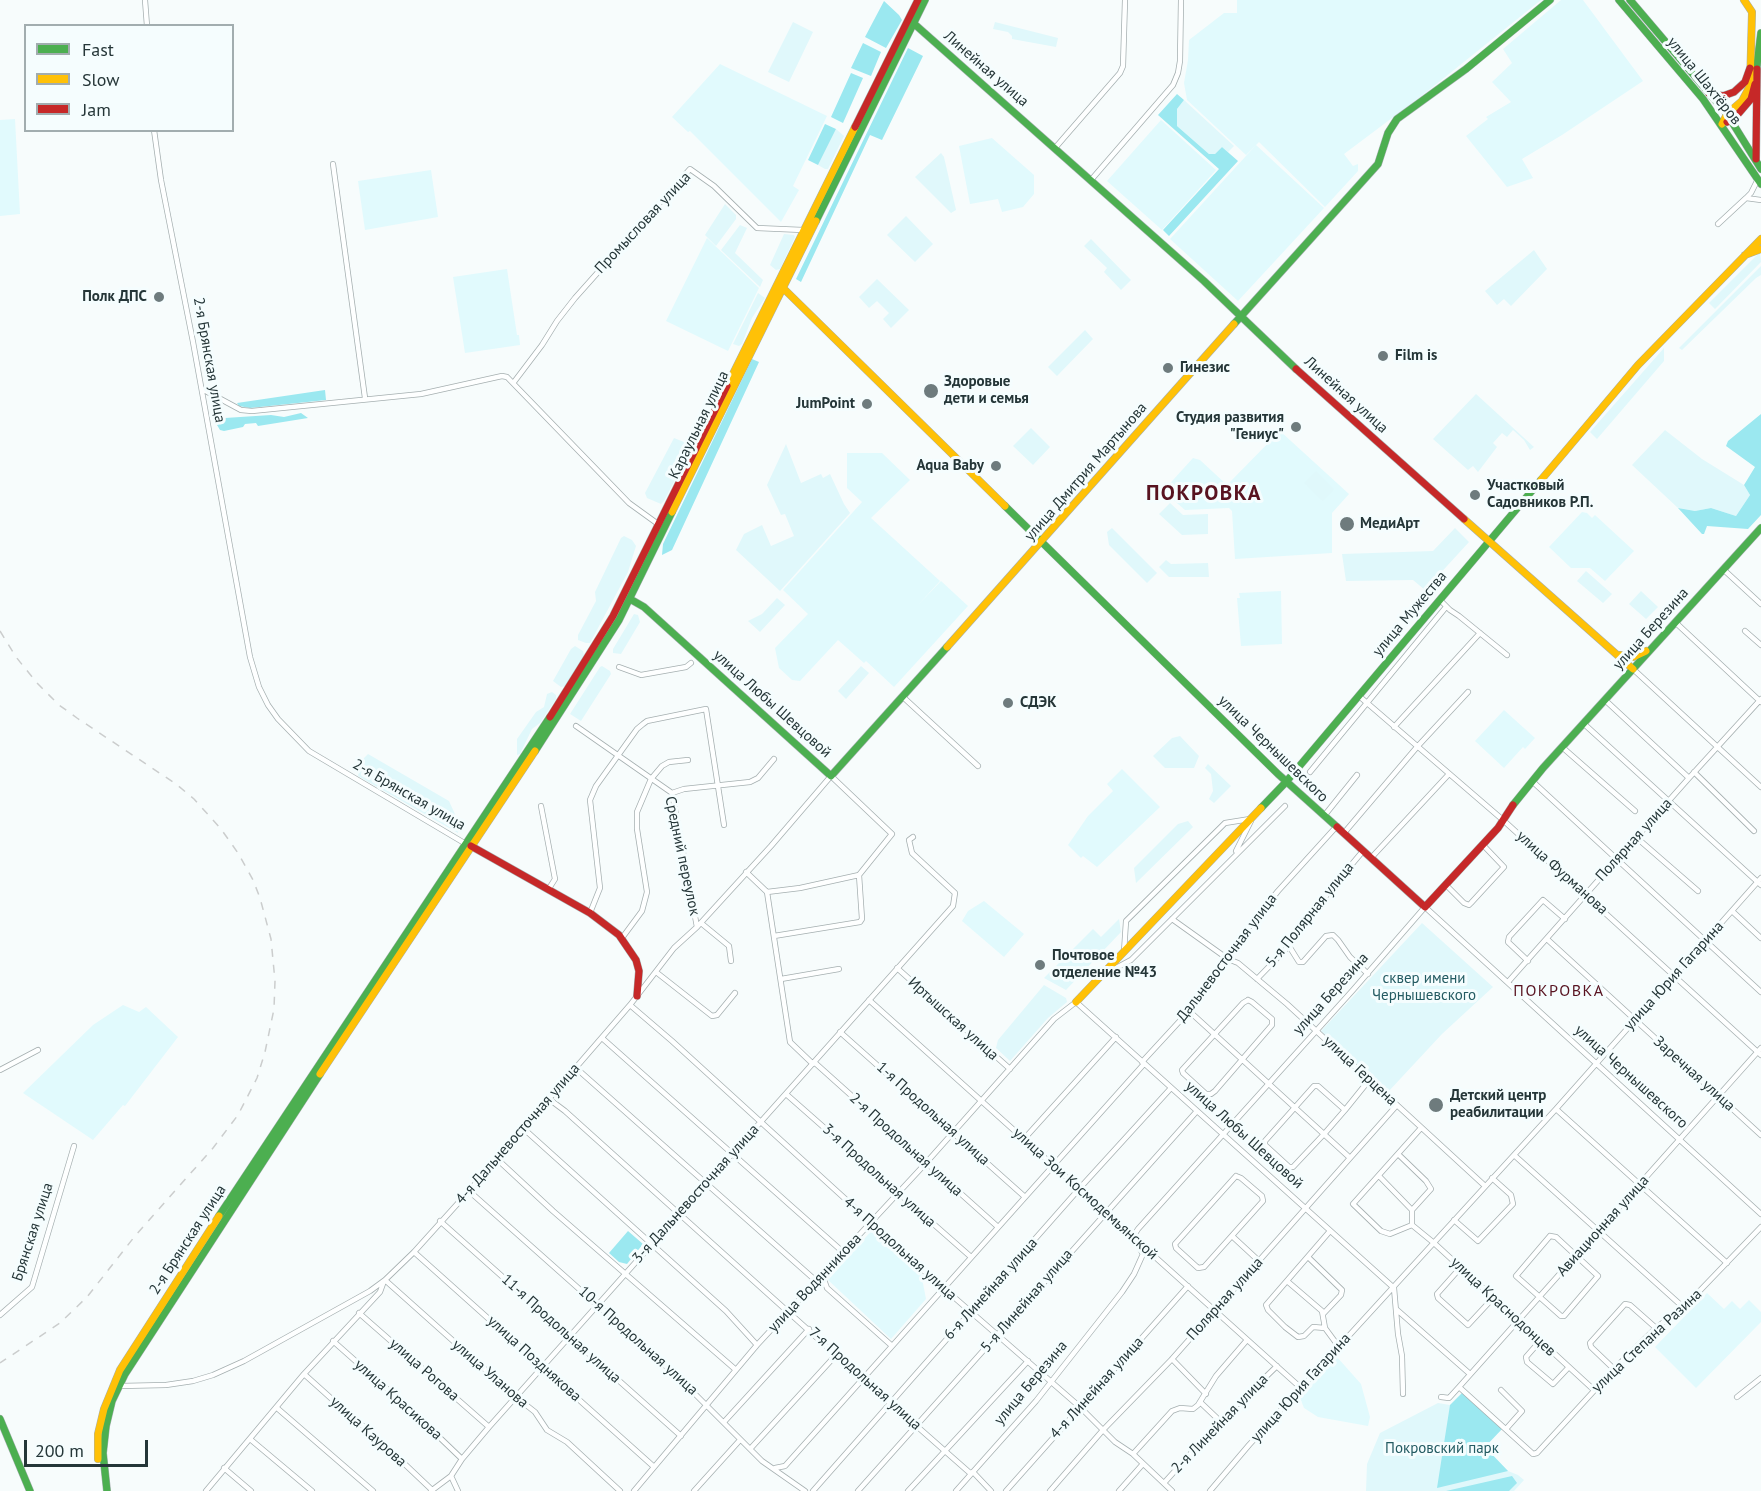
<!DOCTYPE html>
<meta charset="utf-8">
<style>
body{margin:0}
#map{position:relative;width:1761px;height:1491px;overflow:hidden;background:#f7fcfc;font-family:"PT Sans",sans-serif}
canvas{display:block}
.legend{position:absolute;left:24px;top:24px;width:210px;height:108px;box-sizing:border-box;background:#f5fdfe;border:2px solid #a2adaf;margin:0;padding:8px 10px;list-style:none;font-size:18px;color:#253638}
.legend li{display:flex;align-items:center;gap:12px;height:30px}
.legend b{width:30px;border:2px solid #a2adaf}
.scale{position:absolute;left:24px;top:1440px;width:124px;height:27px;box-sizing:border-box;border:3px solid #253638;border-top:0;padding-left:8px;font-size:18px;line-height:21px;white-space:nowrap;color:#253638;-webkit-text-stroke:4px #f5fdfe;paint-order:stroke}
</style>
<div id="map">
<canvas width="1761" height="1491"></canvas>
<ul class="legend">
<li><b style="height:8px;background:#4caf50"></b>Fast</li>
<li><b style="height:8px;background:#ffc107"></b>Slow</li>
<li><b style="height:8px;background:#c62828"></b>Jam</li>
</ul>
<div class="scale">200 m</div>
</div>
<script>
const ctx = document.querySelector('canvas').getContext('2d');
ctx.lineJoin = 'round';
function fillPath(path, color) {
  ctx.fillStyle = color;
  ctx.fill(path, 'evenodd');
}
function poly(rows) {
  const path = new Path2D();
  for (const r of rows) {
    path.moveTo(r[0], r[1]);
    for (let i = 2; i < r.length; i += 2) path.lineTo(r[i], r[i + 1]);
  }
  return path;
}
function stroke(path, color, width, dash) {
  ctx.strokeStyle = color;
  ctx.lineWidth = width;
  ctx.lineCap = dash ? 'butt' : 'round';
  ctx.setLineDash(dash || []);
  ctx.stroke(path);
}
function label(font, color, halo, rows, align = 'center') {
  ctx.font = font + ' "PT Sans",sans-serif';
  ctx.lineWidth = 6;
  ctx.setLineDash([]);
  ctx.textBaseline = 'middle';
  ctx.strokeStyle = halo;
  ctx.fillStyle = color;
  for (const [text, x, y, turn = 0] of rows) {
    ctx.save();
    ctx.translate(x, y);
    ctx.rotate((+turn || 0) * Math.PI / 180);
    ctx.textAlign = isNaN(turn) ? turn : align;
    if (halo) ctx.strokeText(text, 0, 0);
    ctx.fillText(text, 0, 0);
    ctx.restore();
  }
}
fillPath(poly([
 [1237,0,1541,0,1424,94,1344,154,1353,166,1358,164,1358,171,1325,207,1259,142,1246,155,1187,100,1184,83,1188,60,1189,40,1224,13,1237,13],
 [1561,0,1583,0,1643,81,1562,135,1522,159,1533,178,1507,187,1466,136,1488,119,1486,117,1511,102,1492,82,1512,63,1503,49],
 [720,64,827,116,793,186,799,190,781,222,690,131,688,132,672,117],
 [15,119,20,214,0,216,0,120],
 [1161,120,1216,170,1162,230,1107,181],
 [992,138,1034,175,1034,194,1023,207,1002,212,998,199,970,204,959,146],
 [1256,145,1324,208,1238,301,1170,239],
 [431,170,438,217,365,230,358,181],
 [707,238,759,288,728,351,666,321],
 [507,269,517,335,519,335,520,345,465,353,453,277],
 [1280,431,1349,494,1332,513,1332,553,1235,559,1232,511,1229,508,1185,510,1163,491,1193,458,1200,460,1227,485],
 [847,453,882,453,910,480,871,518,940,581,918,605,941,581,968,606,894,687,866,661,864,663,838,640,800,681,792,680,779,668,775,648,808,614,783,590,862,502,847,488],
 [1582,512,1587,513,1592,518,1595,515,1634,551,1605,581,1590,568,1571,568,1549,547],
 [1281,591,1282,644,1241,646,1237,598,1240,598,1239,593],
 [1504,710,1535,738,1525,749,1523,747,1504,768,1475,741],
 [1122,769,1160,807,1097,867,1083,856,1081,858,1068,845,1088,816,1113,791,1107,784],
 [984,901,1024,934,1004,957,962,921,968,911],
 [123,1005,139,1012,146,1007,178,1037,125,1106,123,1105,93,1140,23,1093,93,1025],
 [873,1229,921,1273,926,1299,891,1339,828,1280],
 [1707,1293,1724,1309,1732,1301,1740,1309,1749,1300,1761,1312,1761,1322,1696,1388,1655,1347],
 [1337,1357,1361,1384,1370,1417,1368,1426,1318,1417,1304,1408,1300,1398]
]), '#e1fafd');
fillPath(poly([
 [793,22,813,32,789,82,768,72],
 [995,22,1058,38,1056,47,1012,39,1012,36,1008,32,993,29],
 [1184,100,1234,146,1228,152,1222,147,1215,154,1209,154,1177,126,1177,109],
 [836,129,844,136,828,169,825,169,818,165],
 [941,153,944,157,956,210,951,213,915,177],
 [725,204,736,215,736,219,716,246,705,235],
 [906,216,933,244,915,262,887,235],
 [740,225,747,228,735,253,763,280,760,287,721,250],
 [784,234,794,235,795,237,780,269,776,270,770,265],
 [1091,239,1131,280,1121,290,1104,272,1107,268,1084,246],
 [1534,250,1547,269,1511,306,1504,299,1497,305,1485,291],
 [1760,252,1761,262,1715,309,1709,303],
 [1761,266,1761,275,1756,278,1682,350,1679,348],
 [877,279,909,310,891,328,883,319,889,313,877,301,869,308,859,297],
 [758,293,765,298,752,318,742,344,739,346,733,344],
 [1085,330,1093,339,1057,376,1048,367],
 [1664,348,1664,361,1597,439,1590,432],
 [1476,394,1534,447,1530,450,1524,440,1513,430,1507,437,1502,433,1493,443,1497,447,1478,472,1473,466,1468,470,1433,439],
 [1031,428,1050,447,1033,465,1013,446],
 [1665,430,1702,459,1744,485,1750,495,1736,516,1711,508,1695,511,1678,508,1632,465],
 [674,438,689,444,691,449,664,501,661,504,647,498,645,493],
 [786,444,801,483,821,474,823,478,830,474,844,504,850,513,780,591,736,550,744,534,762,525,771,546,794,536,785,514,781,515,767,485],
 [1316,471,1334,489,1323,501,1304,483],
 [1170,503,1183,515,1208,514,1208,534,1182,535,1159,514],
 [1112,528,1157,573,1147,583,1109,545,1107,532],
 [1455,528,1469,542,1425,590,1413,580,1346,581,1342,554,1433,551],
 [624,536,632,540,636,546,628,572,590,643,586,643,578,640,578,635,596,601,595,592,621,538],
 [1166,560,1171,564,1208,563,1209,577,1169,577,1159,567],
 [1586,571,1612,594,1603,603,1577,581],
 [1641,591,1658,607,1646,619,1629,604],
 [777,598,785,605,760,632,748,621,762,614],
 [634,614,638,615,640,622,621,654,613,653,613,649],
 [575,646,583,651,584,656,566,686,561,687,553,681,571,649],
 [602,666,610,671,611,674,581,721,570,714,600,667],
 [861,666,869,673,846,699,838,691],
 [552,692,556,695,556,699,540,723,532,729,520,754,517,755,517,739,536,712,544,707,547,694],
 [1180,736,1199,756,1194,768,1165,768,1153,756,1172,738],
 [368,754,449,801,459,823,458,833,358,776,361,761],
 [1208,764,1231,786,1214,803,1209,799,1213,791,1211,774,1205,768],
 [1188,821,1193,827,1136,883,1134,868,1178,824],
 [1119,919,1121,932,1066,990,1044,978,1093,929,1101,937],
 [1422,923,1493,987,1442,1034,1388,1092,1321,1031],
 [1044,985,1066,998,1067,1002,1048,1018,1010,1061,996,1048,998,1040],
 [1462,1393,1502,1429,1485,1447,1508,1471,1518,1475,1524,1480,1514,1491,1366,1491,1367,1464,1380,1433,1438,1403,1450,1405]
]), '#e0f8fb');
fillPath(poly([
 [884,1,899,15,902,20,886,48,865,37],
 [863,43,881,52,871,76,851,68],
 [908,48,923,56,882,140,870,135,801,282,796,279],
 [851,73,863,78,843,123,831,117],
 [1177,94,1184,100,1177,109,1177,126,1209,154,1215,154,1222,147,1238,161,1169,236,1163,230,1219,169,1158,115],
 [825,124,836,129,818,165,808,160],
 [752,359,759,362,672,550,662,555,663,544],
 [325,390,326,400,250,408,239,406,237,403],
 [301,413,308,418,258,426,256,423,245,424,243,427,224,431,220,430,217,425,218,422,225,418,271,415,284,417],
 [1761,414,1761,515,1748,529,1707,526,1704,534,1702,534,1678,508,1695,511,1711,508,1736,516,1750,495,1744,485,1755,467,1726,446,1728,441],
 [628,1231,643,1244,627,1264,619,1262,609,1253],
 [1462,1393,1502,1429,1485,1447,1508,1471,1437,1488,1450,1405],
 [1512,1476,1517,1483,1509,1491,1446,1491]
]), '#9be8f0');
const street = poly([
 [145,0,147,26],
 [154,130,161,180,193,342,250,657,259,687,268,705,278,719,309,751,466,844],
 [1055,148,1120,73,1123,66,1125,0],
 [333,164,365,398],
 [1091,180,1173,85,1178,73,1180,61,1181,0],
 [1746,198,1751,193,1758,179],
 [1718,224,1746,198,1761,200],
 [514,382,542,345,557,321,575,298,690,169,714,186,757,228,803,230],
 [202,389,241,410,252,411,421,394,502,376,507,377,629,503,658,524],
 [1724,570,1761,604],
 [1440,600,1450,610,1459,616,1507,655],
 [1675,622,1761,702],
 [1745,631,1761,645],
 [619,667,641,675,686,667,691,663],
 [1633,669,1761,787],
 [1359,696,1503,820,1761,1055],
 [903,697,978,766],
 [1605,700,1689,778],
 [1583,723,1761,885],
 [576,726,672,793,697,927],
 [1394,727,1480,633],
 [1562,747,1635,811],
 [1310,772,1446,607],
 [1694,772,1754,831],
 [1532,781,1761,992],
 [672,793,684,789,750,782,758,778,774,759],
 [541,806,555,879,548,890],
 [1324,816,1357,775],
 [1344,833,1417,747,1468,692],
 [1637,838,1698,891],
 [1236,851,1251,821],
 [1371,858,1449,774],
 [746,872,767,892,790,1042,813,1064],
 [1446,885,1464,903,1469,905,1471,903,1504,867,1483,845],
 [1732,911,1761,938],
 [590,913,600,888,590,800,596,786,637,729,643,724,647,721,706,709,724,825],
 [1172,919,1228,959,1238,963,1287,1004,1485,1186],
 [701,923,729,946,731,961],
 [774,936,860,922,862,919,859,875],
 [622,938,642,911,647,892,637,829,637,812,651,779,662,766,669,762,688,760],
 [1548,940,1761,1135],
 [1289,946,1299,962,1303,962,1326,936,1333,935,1338,940,1350,957,1368,974],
 [1124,952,1126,921,1225,823,1250,819],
 [1528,961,1508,942,1509,937,1543,900,1565,919],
 [897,968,1010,1069],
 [656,972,712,1016,717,1015,735,993],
 [1105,974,1131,960,1285,806],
 [781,979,839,969],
 [1257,979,1289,946,1331,889,1363,851],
 [1508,982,1689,778,1761,699],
 [869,1000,1301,1388],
 [1248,1000,1252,1002,1272,1019,1272,1025,1215,1091,1211,1094,1206,1094,1183,1073,1182,1070,1243,1003,1248,1000],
 [630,1005,672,1041,932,1278,1080,1407,1115,1442,1133,1454,1172,1491],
 [1189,1011,1349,1157],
 [840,1032,1025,1197],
 [602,1038,843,1252],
 [814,1062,998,1227],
 [1142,1062,1189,1011,1227,962,1228,953,1278,891,1336,827],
 [576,1068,814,1279,823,1277,827,1288,891,1345],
 [0,1070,38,1050],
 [786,1094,971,1257],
 [549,1099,565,1111,836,1355,970,1473,973,1472,991,1491],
 [1556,1109,1727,1263],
 [1345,1110,1318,1086,1314,1086,1265,1141,1265,1145,1289,1167,1293,1167,1325,1133,1345,1110,1370,1079],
 [524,1129,726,1311,757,1345],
 [1024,1139,1116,1037],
 [1399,1155,1426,1181,1431,1189,1412,1210,1412,1225,1390,1234,1381,1231,1353,1204,1421,1128],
 [1514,1155,1683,1307],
 [497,1159,553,1211,736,1370],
 [1236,1176,1241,1178,1262,1196,1263,1201,1204,1267,1198,1268,1176,1248,1175,1244,1236,1176],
 [1379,1176,1412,1210],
 [469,1191,677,1376,762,1461,805,1491],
 [1454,1220,1478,1241,1513,1204,1511,1195,1492,1178],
 [440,1221,681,1436],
 [1412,1225,1434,1243,1594,1390],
 [1330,1231,1266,1305,1268,1310,1285,1327,1298,1337,1304,1336,1313,1327,1325,1328,1339,1347],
 [1232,1236,1259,1261],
 [1550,1236,1556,1237,1598,1276,1564,1316,1561,1316,1516,1276,1550,1236],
 [414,1252,653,1466],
 [1308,1257,1342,1290,1341,1295,1324,1313],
 [1461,1267,1437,1294,1438,1298,1468,1325,1494,1297],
 [385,1280,516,1397,535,1412,547,1430,567,1442,620,1491],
 [1287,1281,1322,1311,1325,1328],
 [1396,1309,1470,1374],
 [359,1313,489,1427],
 [0,1315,32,1287,74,1146],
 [333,1341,413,1412,462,1459],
 [1540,1341,1526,1357,1527,1362,1553,1384,1569,1367],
 [1172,1359,1206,1394],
 [1614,1369,1591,1347,1590,1343,1625,1304,1630,1305,1656,1328],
 [304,1374,353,1418,373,1434,432,1490],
 [120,1386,166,1385,193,1381,213,1375,244,1361,370,1291,385,1280,414,1252,469,1191,630,1005,674,948,697,927,771,846,831,776,892,834,859,875,800,888,767,892],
 [1459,1387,1533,1454,1537,1453,1614,1369,1656,1328,1689,1302,1761,1227],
 [1501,1390,1522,1411,1506,1429],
 [1441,1397,1449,1398,1459,1387,1761,1048],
 [1737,1397,1761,1378],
 [1200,1402,1220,1421],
 [277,1408,373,1491],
 [724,1422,809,1329],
 [250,1439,312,1491],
 [751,1448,836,1355],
 [1133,1454,1172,1411,1180,1408,1193,1409,1198,1405,1216,1376,1247,1340],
 [224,1468,251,1491],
 [775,1468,785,1466,1144,1064],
 [451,1476,458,1491],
 [1164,1483,1220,1421,1277,1366],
 [206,1491,304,1374,380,1292,384,1281],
 [431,1491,451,1476,462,1459,489,1427,953,906,955,893,912,853,909,840,913,837],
 [634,1491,757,1345,926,1163,1054,1019,1076,1002,1394,1288,1398,1334,1402,1356,1403,1394],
 [694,1491,740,1440],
 [813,1491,1079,1189,1171,1088],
 [858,1491,1197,1111],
 [908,1491,1028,1361],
 [956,1491,1036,1401,1122,1292,1134,1274,1143,1254,1133,1237,1138,1229,1353,990,1425,907,1761,1214],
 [1006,1491,1188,1286],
 [1050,1491,1103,1430,1172,1359,1397,1105],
 [1119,1491,1142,1465],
 [1210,1491,1249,1445,1556,1109,1761,878]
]);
const fast = poly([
 [1619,0,1703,99,1761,184],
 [1630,0,1727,114,1761,169],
 [911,21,1204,281,1296,369],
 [1756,73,1761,33],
 [816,221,925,0],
 [1234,324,1378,164,1388,133,1397,119,1466,69,1550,0],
 [1005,506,1278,774,1337,827],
 [630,599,644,607,831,776,947,647],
 [535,751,619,620,672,512],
 [1513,805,1543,768,1761,528],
 [1261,808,1286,782,1541,480],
 [219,1216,550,717],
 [0,1419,30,1491],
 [107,1491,103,1453,106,1426,112,1401,125,1374,320,1074]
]);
const slow = poly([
 [1722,124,1727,114,1742,101,1750,86,1752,12,1744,0],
 [1745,255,1761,249],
 [782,287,1005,506],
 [727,386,855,127],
 [1541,480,1638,365,1761,239],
 [672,512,816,221],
 [1464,519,1633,669],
 [947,647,1234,324],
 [1620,655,1633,657,1646,651],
 [1076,1002,1261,808],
 [320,1074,535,751],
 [98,1459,98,1434,104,1409,120,1370,219,1216]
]);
const jam = poly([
 [1709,93,1723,96,1734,92,1745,82,1750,68],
 [1727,122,1739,113,1751,99,1755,84],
 [855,127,918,0],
 [1756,159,1757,69],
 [1296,369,1464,519],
 [550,717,613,616,727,386],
 [1337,827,1425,907,1498,828,1513,805],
 [471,846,590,913,619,935,636,960,639,971,637,996]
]);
stroke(street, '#a5afb0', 6);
stroke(fast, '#a5afb0', 8);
stroke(slow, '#a5afb0', 8);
stroke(jam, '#a5afb0', 8);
stroke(street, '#feffff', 4.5);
stroke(fast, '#4caf50', 7);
stroke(slow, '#ffc107', 7);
stroke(jam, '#c62828', 7);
stroke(poly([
 [0,631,16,657,37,683,59,705,77,718,176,784,194,799,221,829,238,853,253,880,260,898,271,939,275,981,274,1009,265,1052,257,1078,238,1115,213,1148,135,1236,87,1297,60,1323,0,1363]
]), '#cbcdcd', 1.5, [8, 8]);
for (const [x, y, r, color] of [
 [159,297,6,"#6e7b7d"],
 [1383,356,6,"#6e7b7d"],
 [1168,368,6,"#6e7b7d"],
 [931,391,8,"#6e7b7d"],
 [867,404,6,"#6e7b7d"],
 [1296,427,6,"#6e7b7d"],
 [996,466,6,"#6e7b7d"],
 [1475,495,6,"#6e7b7d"],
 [1347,524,8,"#6e7b7d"],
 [1008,703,6,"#6e7b7d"],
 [1040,965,6,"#6e7b7d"],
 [1436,1105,8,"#6e7b7d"]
]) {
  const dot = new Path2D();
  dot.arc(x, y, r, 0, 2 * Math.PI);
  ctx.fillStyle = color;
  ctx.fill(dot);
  stroke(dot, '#f5fdfe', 2);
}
label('15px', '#253638', '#f5fdfe', [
 ["Линейная улица",986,69,41],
 ["улица Шахтёров",1704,81,51],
 ["Промысловая улица",643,223,-47],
 ["2-я Брянская улица",209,360,80],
 ["Линейная улица",1346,395,42],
 ["Караульная улица",699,425,-64],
 ["улица Дмитрия Мартынова",1086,472,-49],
 ["улица Мужества",1410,614,-50],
 ["улица Березина",1651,629,-48],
 ["улица Любы Шевцовой",772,704,42],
 ["улица Чернышевского",1273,749,44],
 ["2-я Брянская улица",409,795,30],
 ["Полярная улица",1634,840,-48],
 ["Средний переулок",682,856,78],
 ["улица Фурманова",1562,873,42],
 ["5-я Полярная улица",1310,915,-51],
 ["Дальневосточная улица",1227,958,-53],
 ["улица Юрия Гагарина",1674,976,-48],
 ["улица Березина",1331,994,-48],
 ["Иртышская улица",953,1019,42],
 ["улица Герцена",1360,1071,43],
 ["Заречная улица",1694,1074,42],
 ["улица Чернышевского",1631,1077,42],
 ["1-я Продольная улица",933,1114,42],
 ["4-я Дальневосточная улица",518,1134,-49],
 ["улица Любы Шевцовой",1244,1135,42],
 ["2-я Продольная улица",906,1145,42],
 ["3-я Продольная улица",879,1176,42],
 ["3-я Дальневосточная улица",696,1194,-48],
 ["улица Зои Космодемьянской",1085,1194,42],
 ["Авиационная улица",1603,1226,-48],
 ["Брянская улица",33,1232,-72],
 ["2-я Брянская улица",188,1240,-57],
 ["4-я Продольная улица",900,1249,42],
 ["улица Водянникова",815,1283,-47],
 ["6-я Линейная улица",991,1289,-48],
 ["Полярная улица",1225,1299,-48],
 ["5-я Линейная улица",1027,1301,-49],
 ["улица Краснодонцев",1503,1307,43],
 ["11-я Продольная улица",561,1329,42],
 ["10-я Продольная улица",638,1341,42],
 ["улица Степана Разина",1647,1341,-43],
 ["улица Позднякова",534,1359,42],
 ["улица Рогова",424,1370,41],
 ["улица Уланова",490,1374,41],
 ["7-я Продольная улица",865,1379,42],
 ["улица Березина",1031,1383,-50],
 ["4-я Линейная улица",1097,1388,-48],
 ["улица Юрия Гагарина",1301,1388,-48],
 ["улица Красикова",398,1400,42],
 ["2-я Линейная улица",1220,1424,-46],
 ["улица Каурова",368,1432,42]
]);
label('bold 15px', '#253638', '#f5fdfe', [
 ["Полк ДПС",147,297,"right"],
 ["Film is",1395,356],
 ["Гинезис",1180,368],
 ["Здоровые",944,382],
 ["дети и семья",944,399],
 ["JumPoint",855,404,"right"],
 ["Студия развития",1284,418,"right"],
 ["\"Гениус\"",1284,435,"right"],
 ["Aqua Baby",984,466,"right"],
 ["Участковый",1487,486],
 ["Садовников Р.П.",1487,503],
 ["МедиАрт",1360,524],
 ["СДЭК",1020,703],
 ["Почтовое",1052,956],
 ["отделение №43",1052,973],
 ["Детский центр",1450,1096],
 ["реабилитации",1450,1113]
], 'left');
label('15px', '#245b62', '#f5fdfe', [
 ["сквер имени",1424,979],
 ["Чернышевского",1424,996],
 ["Покровский парк",1442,1449]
]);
ctx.letterSpacing = '1.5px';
label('16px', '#581320', '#f5fdfe', [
 ["ПОКРОВКА",1559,991]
]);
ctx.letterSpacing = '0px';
ctx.letterSpacing = '1.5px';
label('bold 21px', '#581320', '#f5fdfe', [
 ["ПОКРОВКА",1204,494]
]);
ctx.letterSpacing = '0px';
</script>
